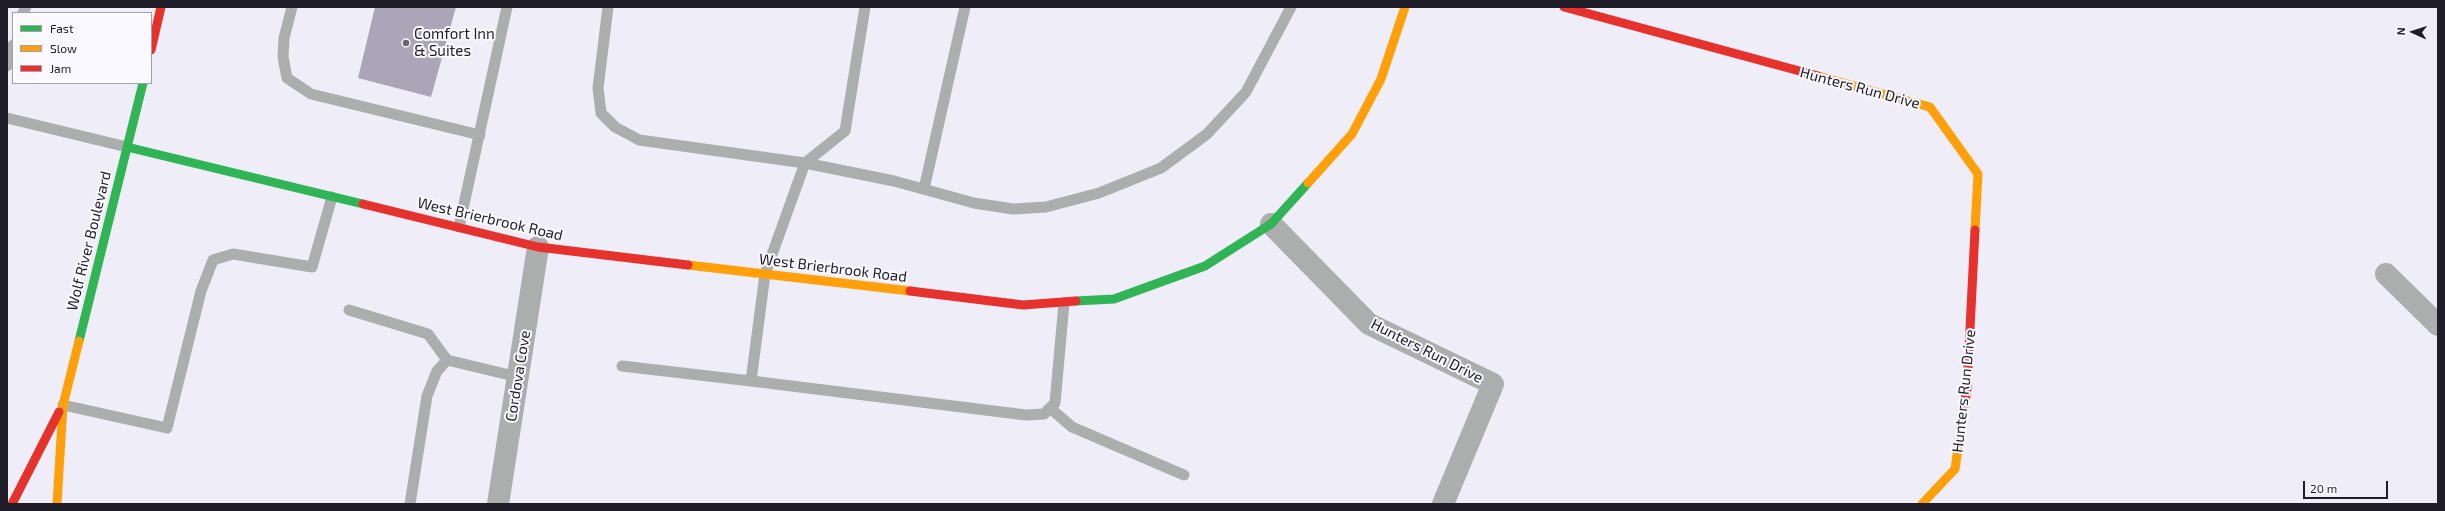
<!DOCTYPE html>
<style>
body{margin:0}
#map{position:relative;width:2445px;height:511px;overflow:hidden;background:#efedf7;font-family:"Exo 2",sans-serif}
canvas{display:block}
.frame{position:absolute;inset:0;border:8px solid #1f1d27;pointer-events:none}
.legend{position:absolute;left:12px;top:12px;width:140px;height:72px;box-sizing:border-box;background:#faf9ff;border:1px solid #a2a1a9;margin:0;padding:5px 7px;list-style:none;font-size:12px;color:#1f1d27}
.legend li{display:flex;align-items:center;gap:8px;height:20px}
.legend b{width:20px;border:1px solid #a2a1a9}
.north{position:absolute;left:2393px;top:12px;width:40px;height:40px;-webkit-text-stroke:3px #faf9ff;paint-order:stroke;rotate:273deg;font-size:11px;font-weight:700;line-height:16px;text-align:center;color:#1f1d27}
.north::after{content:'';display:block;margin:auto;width:14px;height:18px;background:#1f1d27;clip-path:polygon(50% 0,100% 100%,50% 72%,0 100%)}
.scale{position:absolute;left:2303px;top:481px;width:85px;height:18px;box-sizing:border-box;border:2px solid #1f1d27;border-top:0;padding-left:5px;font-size:12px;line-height:14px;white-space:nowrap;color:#1f1d27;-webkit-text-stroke:3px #faf9ff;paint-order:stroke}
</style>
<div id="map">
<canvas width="2445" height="511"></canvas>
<div class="frame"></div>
<ul class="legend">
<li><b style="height:5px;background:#30b455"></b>Fast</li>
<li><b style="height:5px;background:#ff9f0a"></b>Slow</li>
<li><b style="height:5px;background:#e5322d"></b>Jam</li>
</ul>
<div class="north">N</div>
<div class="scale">20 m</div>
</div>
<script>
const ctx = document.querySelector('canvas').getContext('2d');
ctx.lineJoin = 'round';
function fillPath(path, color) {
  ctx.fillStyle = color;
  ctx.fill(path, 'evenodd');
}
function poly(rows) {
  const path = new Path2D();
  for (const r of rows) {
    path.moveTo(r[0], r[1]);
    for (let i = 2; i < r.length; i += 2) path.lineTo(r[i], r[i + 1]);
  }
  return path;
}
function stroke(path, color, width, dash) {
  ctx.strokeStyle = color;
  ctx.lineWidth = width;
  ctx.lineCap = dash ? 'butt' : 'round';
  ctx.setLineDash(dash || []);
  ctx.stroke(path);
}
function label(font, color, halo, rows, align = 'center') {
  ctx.font = font + ' "Exo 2",sans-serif';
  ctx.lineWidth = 4;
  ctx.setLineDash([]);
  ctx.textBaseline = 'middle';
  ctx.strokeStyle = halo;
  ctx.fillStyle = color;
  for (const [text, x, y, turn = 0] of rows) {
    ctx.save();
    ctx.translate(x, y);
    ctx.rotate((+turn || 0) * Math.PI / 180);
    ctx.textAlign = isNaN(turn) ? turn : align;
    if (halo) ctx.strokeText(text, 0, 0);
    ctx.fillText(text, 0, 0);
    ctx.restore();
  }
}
fillPath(poly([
 [375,7,456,7,431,97,358,78]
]), '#aaa5b7');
stroke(poly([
 [292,7,284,38,283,57,287,78,311,94,480,135],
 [608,7,598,88,601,113,615,127,639,140,805,163,845,131,865,7],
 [23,13,26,7],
 [7,66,13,45],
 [7,118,127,147],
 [924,189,965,7],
 [459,227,507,7],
 [349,310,428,334,447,360],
 [622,366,751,381,765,274,805,163,894,181,974,203,1013,209,1046,207,1099,193,1161,168,1207,134,1246,92,1291,7],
 [751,381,1026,415,1044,414,1055,403,1064,303],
 [63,405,167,428,201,291,213,260,233,254,312,267,332,197],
 [1050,408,1072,427,1184,475],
 [410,504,427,396,437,371,447,360,518,377]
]), '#acaead', 11);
stroke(poly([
 [1271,224,1369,324,1493,384,1443,504],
 [2386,274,2438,325],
 [498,504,538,247]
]), '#acaead', 22);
stroke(poly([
 [127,147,363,204],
 [1076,301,1114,299,1205,266,1271,224,1308,183],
 [79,341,143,83]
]), '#30b455', 9);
stroke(poly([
 [1818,76,1930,107,1978,174,1975,230],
 [1308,183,1352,134,1381,79,1405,7],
 [688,265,910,291],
 [57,504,63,405,79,341],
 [1922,504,1955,469,1963,414]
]), '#ff9f0a', 9);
stroke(poly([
 [1564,7,1818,76],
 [151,50,161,7],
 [363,204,538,247,688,265],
 [910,291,1023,305,1076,301],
 [1963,414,1967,388,1975,230],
 [12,504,59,412]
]), '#e5322d', 9);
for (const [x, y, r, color] of [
 [406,43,4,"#686670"]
]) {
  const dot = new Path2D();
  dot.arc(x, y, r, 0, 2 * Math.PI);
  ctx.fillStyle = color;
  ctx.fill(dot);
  stroke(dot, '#faf9ff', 1.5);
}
label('15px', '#1f1d27', '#faf9ff', [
 ["Comfort Inn",414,34],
 ["& Suites",414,51]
], 'left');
label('15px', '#1f1d27', '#faf9ff', [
 ["Hunters Run Drive",1860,88,15],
 ["West Brierbrook Road",490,219,13],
 ["Wolf River Boulevard",89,241,-76],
 ["West Brierbrook Road",833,268,7],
 ["Hunters Run Drive",1427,351,27],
 ["Cordova Cove",518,376,-81],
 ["Hunters Run Drive",1964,391,-84]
]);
</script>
